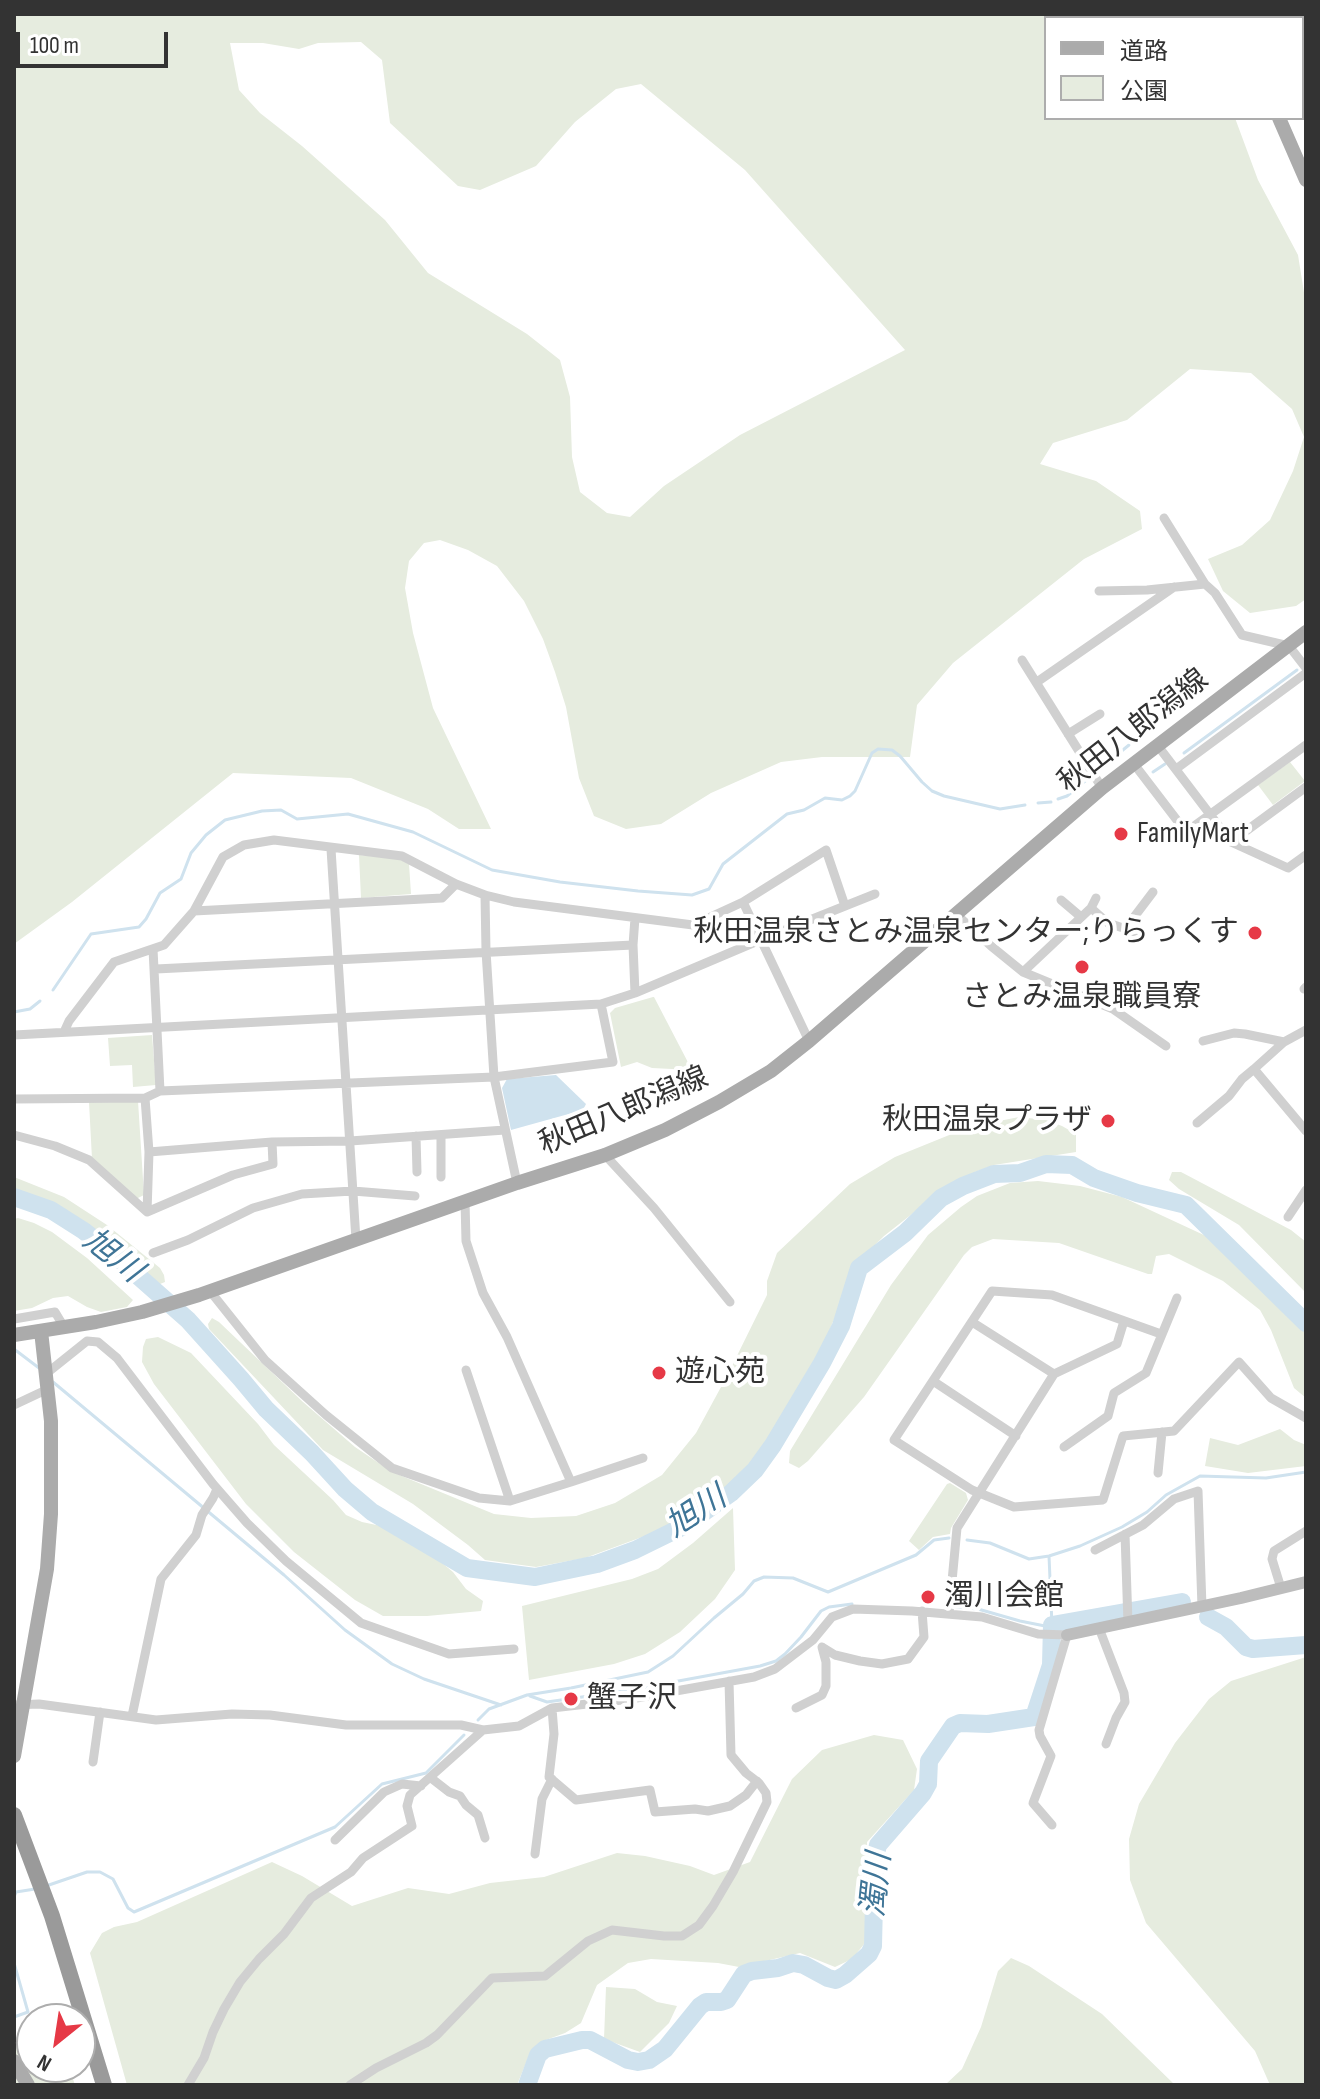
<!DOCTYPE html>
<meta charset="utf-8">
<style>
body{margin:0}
#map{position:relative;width:1320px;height:2099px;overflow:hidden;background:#fff;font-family:"Sofia Sans Condensed","Noto Sans JP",sans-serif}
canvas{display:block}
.frame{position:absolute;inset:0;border:16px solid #333;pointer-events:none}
.legend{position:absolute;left:1044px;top:16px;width:260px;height:104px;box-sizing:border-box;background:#fff;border:2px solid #adadad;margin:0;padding:10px 14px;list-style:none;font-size:24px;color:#333}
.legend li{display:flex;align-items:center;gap:16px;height:40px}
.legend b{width:40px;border:2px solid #adadad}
.north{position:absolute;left:16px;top:2003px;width:80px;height:80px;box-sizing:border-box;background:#fff;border:2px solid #adadad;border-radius:50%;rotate:210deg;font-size:22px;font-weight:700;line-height:32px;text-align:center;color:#333}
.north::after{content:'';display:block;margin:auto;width:28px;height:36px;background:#e63946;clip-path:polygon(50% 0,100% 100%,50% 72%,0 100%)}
.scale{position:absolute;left:16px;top:32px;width:152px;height:36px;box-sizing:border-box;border:4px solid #333;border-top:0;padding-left:10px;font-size:24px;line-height:28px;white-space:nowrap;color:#333;-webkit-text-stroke:6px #fff;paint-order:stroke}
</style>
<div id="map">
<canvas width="1320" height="2099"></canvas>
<div class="frame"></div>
<ul class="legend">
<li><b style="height:10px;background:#ababab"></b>道路</li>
<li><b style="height:22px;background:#e6ecdf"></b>公園</li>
</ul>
<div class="north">N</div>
<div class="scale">100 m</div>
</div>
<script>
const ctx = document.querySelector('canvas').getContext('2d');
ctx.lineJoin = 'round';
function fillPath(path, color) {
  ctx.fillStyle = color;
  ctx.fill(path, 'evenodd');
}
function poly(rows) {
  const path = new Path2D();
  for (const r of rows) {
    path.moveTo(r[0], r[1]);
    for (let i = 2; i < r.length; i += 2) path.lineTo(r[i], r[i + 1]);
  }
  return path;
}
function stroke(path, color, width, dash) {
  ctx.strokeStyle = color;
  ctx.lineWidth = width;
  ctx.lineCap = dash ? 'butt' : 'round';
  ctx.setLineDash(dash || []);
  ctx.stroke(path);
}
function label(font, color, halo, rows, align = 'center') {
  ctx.font = font + ' "Sofia Sans Condensed","Noto Sans JP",sans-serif';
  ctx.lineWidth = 8;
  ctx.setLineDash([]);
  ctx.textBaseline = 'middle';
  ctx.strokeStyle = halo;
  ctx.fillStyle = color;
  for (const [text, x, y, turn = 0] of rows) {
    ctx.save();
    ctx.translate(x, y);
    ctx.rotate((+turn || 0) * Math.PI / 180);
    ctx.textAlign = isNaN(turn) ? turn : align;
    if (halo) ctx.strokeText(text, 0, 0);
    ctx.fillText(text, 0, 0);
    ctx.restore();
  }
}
fillPath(poly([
 [14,14,1216,14,1212,18,1046,18,1046,118,1235,118,1258,180,1298,255,1306,305,1306,599,1296,606,1250,613,1223,591,1208,559,1242,545,1270,520,1293,471,1304,437,1292,409,1251,373,1190,369,1127,420,1053,443,1040,464,1096,481,1140,511,1142,529,1084,559,953,663,917,705,910,757,822,757,781,762,711,793,661,824,626,829,594,816,579,778,566,707,555,672,543,639,524,601,497,566,468,550,440,540,424,543,409,561,405,588,413,633,433,708,491,829,459,829,428,809,351,778,233,773,72,902,14,944],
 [230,43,263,43,299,49,318,43,361,42,382,60,390,123,458,186,480,190,536,166,575,122,616,89,641,84,745,170,905,350,740,435,664,486,630,517,607,513,580,492,572,457,570,397,560,360,527,334,428,273,385,220,302,146,260,113,239,90],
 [1290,762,1305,781,1273,805,1258,785],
 [359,855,399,859,409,864,411,894,361,898],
 [653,997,654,997,692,1070,652,1068,637,1062,621,1067,610,1013,615,1008],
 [152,1035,156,1085,133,1087,132,1065,110,1066,108,1038],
 [138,1101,144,1195,136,1199,92,1159,89,1102],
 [1019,1117,1046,1120,1062,1126,1076,1134,1076,1152,994,1165,975,1172,936,1195,884,1236,858,1262,825,1341,764,1448,748,1471,686,1518,653,1533,585,1558,536,1567,485,1560,468,1545,413,1504,323,1450,209,1329,208,1324,212,1318,219,1322,303,1402,355,1447,392,1472,494,1514,531,1518,576,1516,615,1503,662,1475,696,1433,727,1376,767,1295,767,1281,777,1253,850,1184,895,1157,969,1127],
 [1172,1172,1181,1172,1291,1230,1306,1242,1306,1293,1239,1225,1179,1189,1169,1180],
 [14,1177,64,1197,107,1225,160,1268,164,1275,165,1282,160,1284,95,1232,52,1205,14,1190],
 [1038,1181,1080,1186,1122,1197,1206,1236,1230,1256,1306,1333,1306,1398,1294,1388,1271,1330,1260,1310,1223,1281,1169,1254,1156,1256,1152,1274,1148,1274,1059,1243,993,1239,972,1247,964,1255,864,1397,808,1461,799,1468,789,1463,790,1451,891,1285,928,1235,961,1207,977,1196,1010,1183],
 [18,1218,34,1223,52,1232,87,1258,133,1300,127,1307,101,1312,87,1307,68,1296,53,1298,32,1308,14,1311,14,1219],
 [158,1337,191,1353,258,1424,274,1445,333,1500,346,1515,362,1522,386,1527,430,1553,453,1572,466,1589,483,1601,481,1611,427,1616,383,1616,355,1600,294,1552,246,1504,154,1384,142,1362,143,1347,146,1339],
 [1280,1429,1294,1440,1306,1445,1306,1466,1248,1473,1205,1466,1210,1438,1238,1445],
 [950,1483,966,1493,968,1500,951,1528,950,1534,933,1537,919,1550,909,1541,947,1484],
 [733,1508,735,1570,715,1599,680,1632,645,1654,614,1664,529,1680,522,1606,632,1579,658,1569,693,1543],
 [1306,1657,1306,2085,1270,2085,1255,2051,1146,1923,1130,1880,1129,1839,1139,1804,1175,1743,1209,1699,1231,1681],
 [874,1735,903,1740,917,1769,914,1790,867,1842,865,1943,852,1959,835,1967,800,1953,739,1967,718,1963,651,1959,628,1963,597,1985,581,2023,565,2033,543,2041,530,2053,517,2085,127,2085,90,1953,102,1933,114,1927,137,1922,272,1862,302,1876,352,1906,408,1888,449,1894,490,1883,544,1877,617,1853,645,1856,690,1866,714,1875,750,1862,792,1779,822,1750],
 [1011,1958,1029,1966,1102,2014,1175,2085,945,2085,962,2069,981,2027,998,1971],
 [606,1987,635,1989,657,2002,677,2006,669,2023,640,2052,604,2039],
 [32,2024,32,2067,69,2067,75,2085,14,2085,14,2040,24,2029]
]), '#e6ecdf');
fillPath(poly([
 [556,1075,586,1104,583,1110,511,1130,502,1088,507,1079]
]), '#cfe2ee');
stroke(poly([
 [1184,753,1297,670],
 [1096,772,1129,745],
 [1153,772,1165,764],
 [1058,799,1067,796,1090,777],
 [1038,803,1051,802],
 [53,990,91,934,139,927,146,919,160,893,181,879,191,853,206,835,225,820,262,811,281,810,297,819,348,814,413,832,492,870,560,882,638,891,692,895,709,889,723,864,787,814,804,810,825,798,842,800,850,796,855,791,872,753,878,749,892,750,900,756,922,782,932,791,944,796,1000,809,1025,805],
 [14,1012,30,1009,40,1001],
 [14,1349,39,1368],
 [53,1382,284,1575,345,1630,392,1664,424,1679,501,1705],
 [967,1540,990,1543,1029,1559,1049,1556,1080,1546,1122,1527,1147,1512,1166,1495,1200,1476,1266,1478,1306,1472],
 [955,1607,978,1609,1020,1621,1045,1626,1052,1625,1049,1556],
 [530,1696,547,1702,624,1691,760,1666,776,1661,785,1654,801,1637,821,1611,829,1607,852,1604],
 [478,1720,489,1709,527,1695,571,1688,648,1672,673,1656,714,1618,743,1594,754,1581,764,1577,793,1578,828,1592,916,1555,934,1540,949,1538],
 [46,1886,87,1872,100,1872,113,1879,128,1908,134,1912,335,1827,382,1784,426,1773,464,1735],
 [14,1897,16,1892,35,1889],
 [14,1963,28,2012,14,2017]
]), '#cfe2ee', 3);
stroke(poly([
 [14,1197,51,1210,84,1231,120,1260,188,1320,241,1379,266,1409,312,1453,345,1489,372,1512,467,1568,535,1577,597,1564,635,1550,686,1525,731,1493,755,1470,773,1445,822,1363,841,1326,859,1268,905,1233,941,1198,963,1186,994,1174,1020,1173,1046,1164,1072,1165,1094,1178,1137,1193,1186,1205,1306,1323],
 [1208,1617,1226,1627,1246,1647,1253,1649,1306,1645],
 [527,2085,538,2055,545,2049,582,2040,590,2040,628,2060,638,2062,649,2060,665,2049,700,2006,706,2002,721,2002,727,2000,744,1974,752,1971,778,1968,793,1963,804,1965,828,1978,836,1980,845,1975,869,1954,873,1946,875,1858,878,1845,923,1793,928,1784,929,1761,953,1726,960,1723,988,1724,1034,1717,1051,1665,1052,1625,1182,1602]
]), '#cfe2ee', 18);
stroke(poly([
 [1164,518,1205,584,1215,593,1242,635,1289,646,1306,668],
 [1099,591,1147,590,1205,584],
 [1022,660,1102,788],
 [1037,682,1174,587],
 [1068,734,1100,714],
 [1158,746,1231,842,1288,868,1306,855],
 [1134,764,1186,832,1306,745],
 [1176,769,1306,673],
 [1231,842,1306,787],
 [331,849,356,1240],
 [485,895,486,951,494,1077,517,1183],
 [1061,900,1081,917],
 [743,902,809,1041],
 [1091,908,1108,923,1135,932],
 [194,911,442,898,456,884],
 [956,914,991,946,1023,972,1113,1009,1166,1046],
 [1125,929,1153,892],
 [153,949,160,1091],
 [156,969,633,945],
 [1023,972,1091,908,1096,898],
 [1304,989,1306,987],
 [635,993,633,945,635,918],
 [1306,1030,1284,1042,1254,1069,1306,1131],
 [64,1032,69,1021,114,962,164,945,194,911,223,857,244,845,274,840,402,856,456,884,485,895,514,902,693,925,743,902,826,850,845,906],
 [14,1035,601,1004,635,993,760,940,875,894],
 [1203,1041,1234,1033,1245,1034,1284,1042],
 [145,1098,149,1152,147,1212],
 [14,1099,145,1098,160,1091,494,1077,613,1062,601,1004],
 [1197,1123,1229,1096,1242,1079,1254,1069],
 [14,1135,55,1146,89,1160,147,1212,233,1175,273,1164,272,1142],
 [441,1135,441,1177],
 [416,1136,417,1172],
 [149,1152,272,1142,350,1141,505,1130],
 [605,1155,654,1208,730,1302],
 [465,1201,466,1241,483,1293,507,1337,571,1482,643,1458],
 [1288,1217,1306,1190],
 [153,1253,188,1240,253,1208,302,1194,353,1191,415,1196],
 [210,1291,265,1360,326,1415,392,1468,479,1498,510,1501,571,1482],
 [14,1319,55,1312,64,1327],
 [972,1322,1054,1374],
 [1161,1334,1052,1295,992,1291,894,1440,972,1490,1014,1507,1103,1500,1123,1436,1174,1431,1239,1362,1271,1398,1306,1418],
 [466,1370,510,1501],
 [47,1373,87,1341,98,1342,117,1358,213,1484,247,1523,286,1561,361,1623,449,1654,514,1649],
 [933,1381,1016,1436],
 [14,1405,48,1389],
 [1064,1447,1108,1416,1114,1393,1146,1373,1177,1298],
 [1158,1473,1162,1432],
 [1125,1534,1128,1623],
 [1095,1550,1143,1525,1174,1499,1198,1491,1202,1607],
 [1281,1588,1272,1559,1274,1551,1306,1531],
 [949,1613,957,1528,1054,1374,1117,1344,1124,1321],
 [1099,1628,1124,1693,1125,1702,1116,1718,1106,1744],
 [822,1647,835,1655,860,1661,882,1664,908,1659,924,1637,922,1611],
 [14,1705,39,1704,156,1720,232,1714,270,1715,346,1725,461,1725,483,1730,519,1726,552,1708,631,1699,754,1677,775,1669,813,1640,832,1617,853,1609,912,1611,982,1617,1038,1634,1067,1635,1039,1730,1040,1736,1051,1756,1033,1803,1052,1825],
 [552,1708,554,1734,549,1777,576,1800,650,1790,655,1812,695,1809,708,1811,730,1806,746,1795,757,1781],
 [796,1708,822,1695,826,1686,826,1662,822,1647],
 [132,1716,161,1579,196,1535,202,1515,213,1498,217,1489],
 [93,1762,100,1712],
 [431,1778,449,1792,460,1796,466,1805,478,1815,485,1838],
 [335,1840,384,1792,402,1784,421,1786],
 [535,1854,542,1799,552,1779],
 [188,2085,204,2058,213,2032,224,2009,240,1982,259,1959,284,1934,311,1898,351,1872,363,1858,412,1826,407,1806,410,1795,483,1730],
 [350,2085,376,2068,426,2043,437,2035,492,1978,545,1976,588,1941,612,1930,664,1936,682,1936,699,1925,713,1906,733,1872,767,1802,766,1793,759,1783,746,1773,731,1755,729,1681]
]), '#d0d0d0', 9);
stroke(poly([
 [1067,1635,1241,1598,1306,1582]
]), '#bdbdbd', 12);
stroke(poly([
 [1236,14,1237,18],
 [1279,118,1306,180],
 [14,1335,96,1322,142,1312,199,1295,517,1183,605,1155,665,1130,719,1102,771,1071,809,1041,1102,788,1306,632],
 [14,1756,47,1569,51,1514,51,1421,41,1331],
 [14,2061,28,2085]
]), '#ababab', 14);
stroke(poly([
 [14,1815,52,1916,104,2085]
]), '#9a9a9a', 16);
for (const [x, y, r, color] of [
 [1121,834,8,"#e63946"],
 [1255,933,8,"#e63946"],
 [1082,967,8,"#e63946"],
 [1108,1121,8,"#e63946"],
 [659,1373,8,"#e63946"],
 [928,1597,8,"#e63946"],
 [571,1699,8,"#e63946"]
]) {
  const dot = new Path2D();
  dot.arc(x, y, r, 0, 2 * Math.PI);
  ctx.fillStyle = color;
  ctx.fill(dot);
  stroke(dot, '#fff', 3);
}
label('30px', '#333', '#fff', [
 ["秋田八郎潟線",1134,732,-38],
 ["秋田八郎潟線",624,1112,-23]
]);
label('30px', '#333', '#fff', [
 ["FamilyMart",1137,834],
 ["秋田温泉さとみ温泉センター;りらっくす",1239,933,"right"],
 ["さとみ温泉職員寮",1082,998,"center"],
 ["秋田温泉プラザ",1092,1121,"right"],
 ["遊心苑",675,1373],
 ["濁川会館",944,1597],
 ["蟹子沢",587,1699]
], 'left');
label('italic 32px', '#3f7597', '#fff', [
 ["旭川",112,1257,38],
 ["旭川",697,1513,-33],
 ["濁川",878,1885,-84]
]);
</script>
